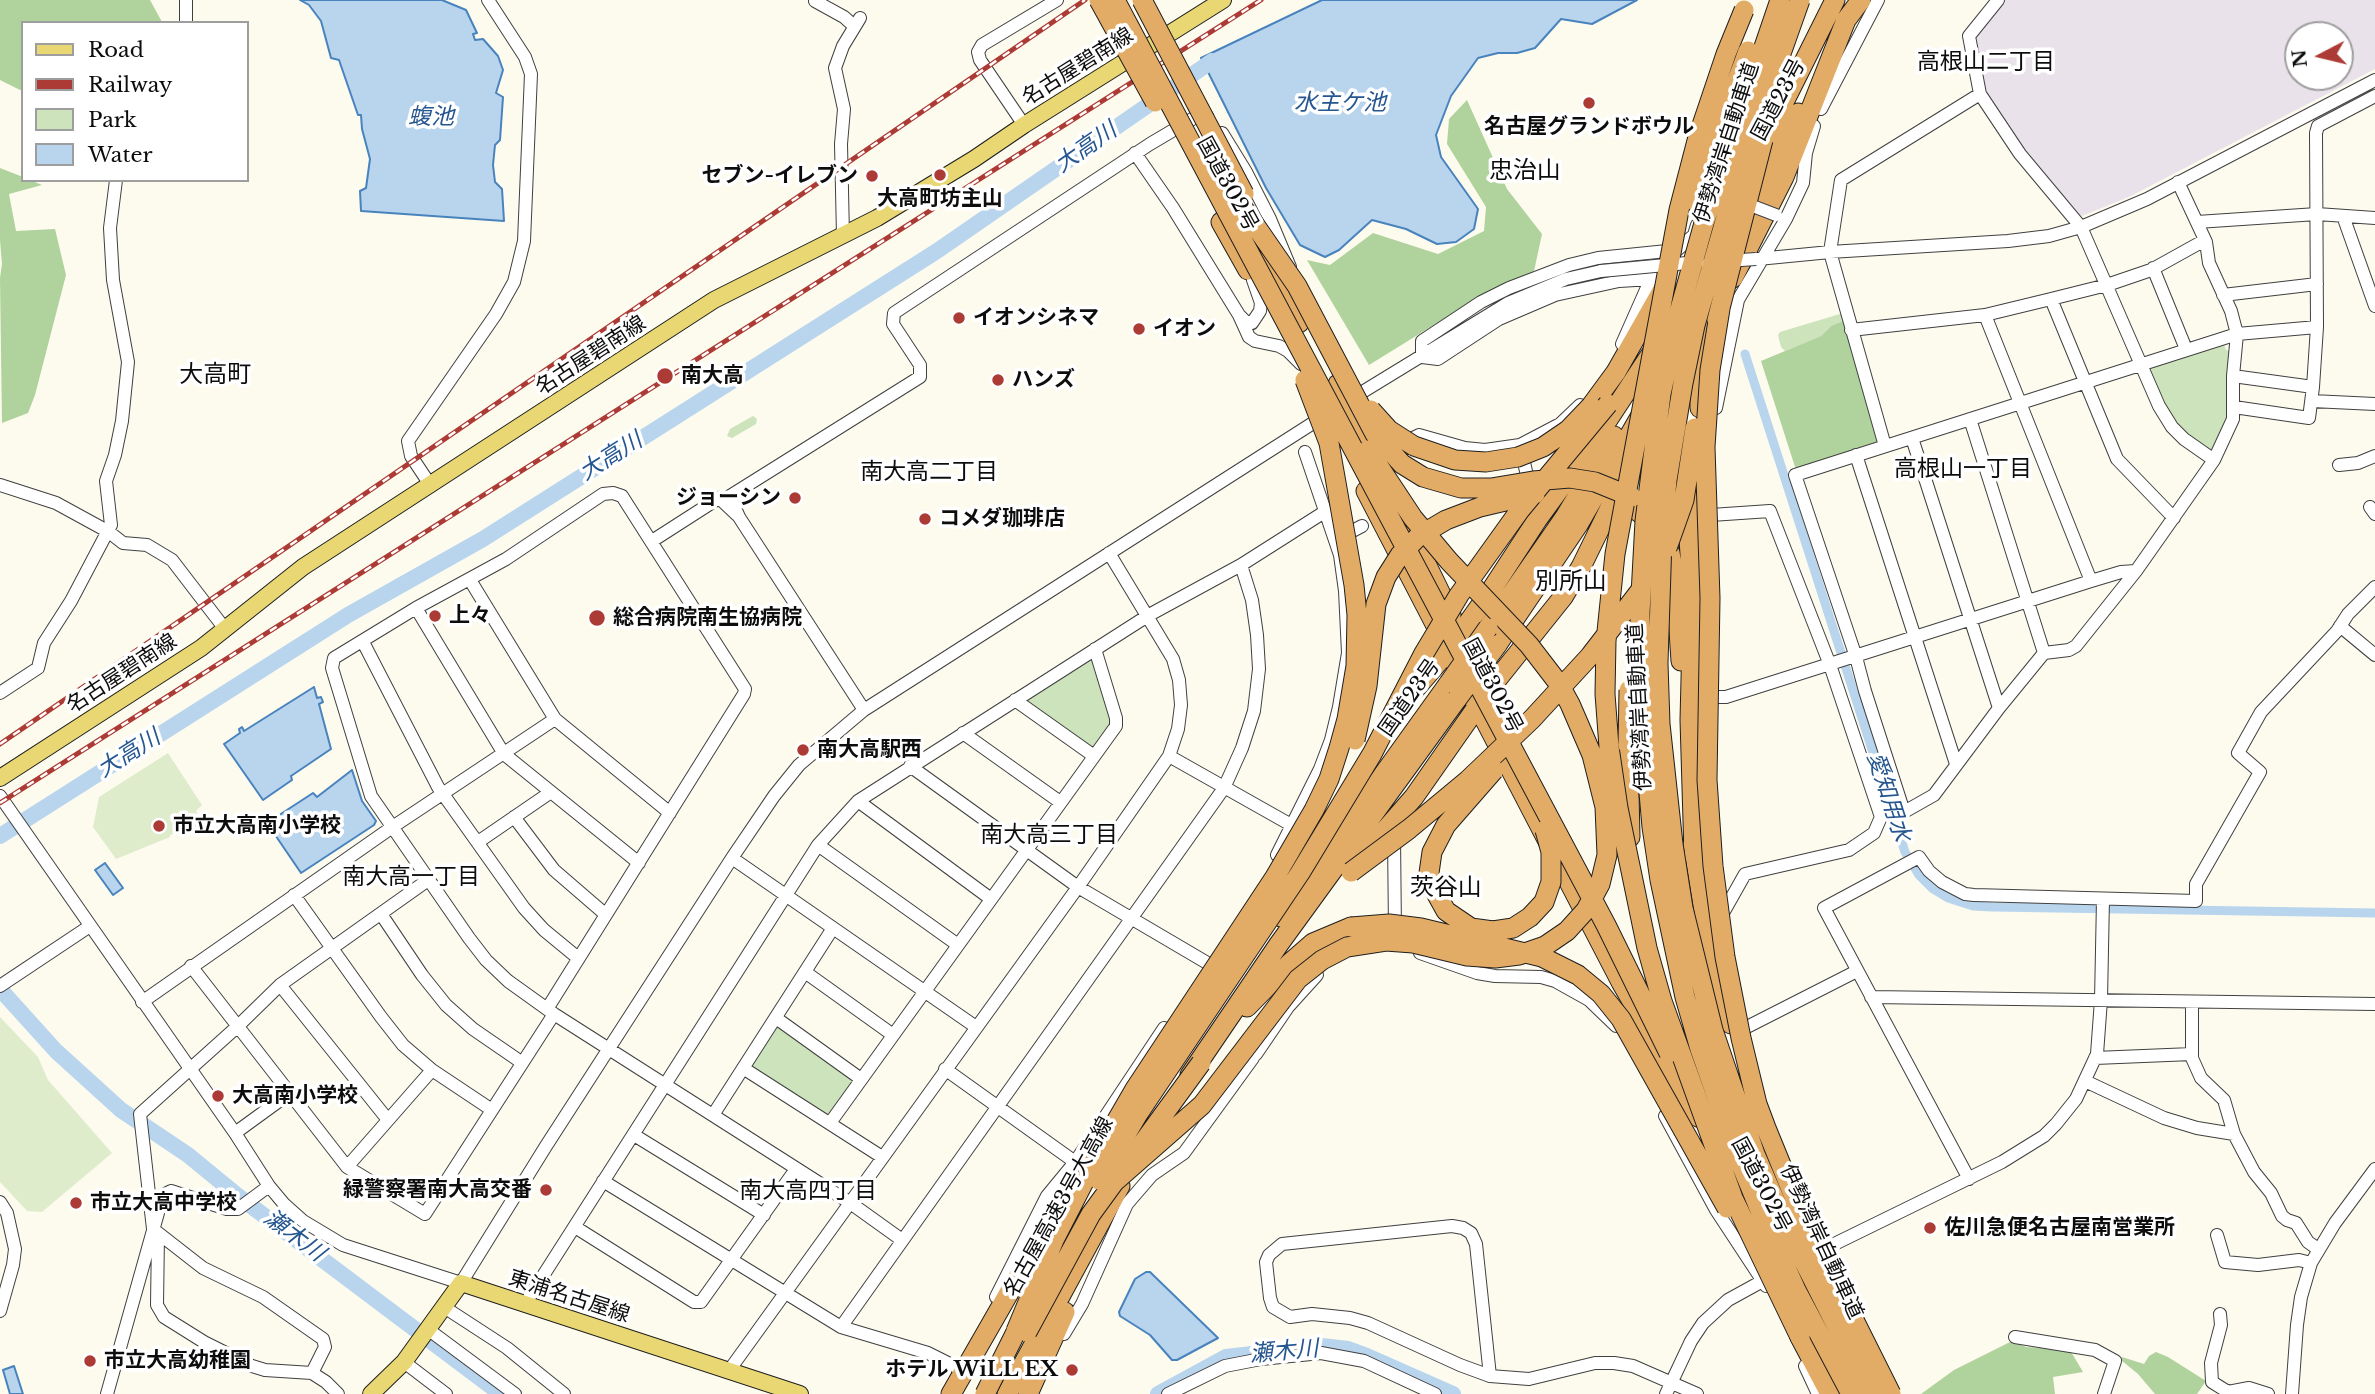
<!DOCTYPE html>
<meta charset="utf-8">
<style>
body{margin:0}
#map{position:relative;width:2375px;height:1394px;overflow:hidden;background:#fdfbee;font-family:"Libre Baskerville",serif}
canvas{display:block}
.legend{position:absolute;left:21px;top:21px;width:228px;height:161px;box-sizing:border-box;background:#fff;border:2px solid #9e9e9e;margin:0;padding:9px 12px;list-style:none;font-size:21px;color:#0d0d0d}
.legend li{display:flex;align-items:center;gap:14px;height:35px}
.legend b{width:35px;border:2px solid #9e9e9e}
.north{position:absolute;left:2284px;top:21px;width:70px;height:70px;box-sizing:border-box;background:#fff;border:2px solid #9e9e9e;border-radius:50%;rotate:263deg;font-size:19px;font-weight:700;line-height:28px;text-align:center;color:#0d0d0d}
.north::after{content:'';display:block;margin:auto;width:24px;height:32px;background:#ac3b35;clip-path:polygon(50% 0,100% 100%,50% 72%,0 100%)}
</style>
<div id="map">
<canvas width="2375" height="1394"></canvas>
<ul class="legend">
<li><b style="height:9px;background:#e8d773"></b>Road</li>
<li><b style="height:9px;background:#ac3b35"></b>Railway</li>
<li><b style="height:19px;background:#cce3bc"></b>Park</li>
<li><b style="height:19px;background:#b9d5ee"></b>Water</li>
</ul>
<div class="north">N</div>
</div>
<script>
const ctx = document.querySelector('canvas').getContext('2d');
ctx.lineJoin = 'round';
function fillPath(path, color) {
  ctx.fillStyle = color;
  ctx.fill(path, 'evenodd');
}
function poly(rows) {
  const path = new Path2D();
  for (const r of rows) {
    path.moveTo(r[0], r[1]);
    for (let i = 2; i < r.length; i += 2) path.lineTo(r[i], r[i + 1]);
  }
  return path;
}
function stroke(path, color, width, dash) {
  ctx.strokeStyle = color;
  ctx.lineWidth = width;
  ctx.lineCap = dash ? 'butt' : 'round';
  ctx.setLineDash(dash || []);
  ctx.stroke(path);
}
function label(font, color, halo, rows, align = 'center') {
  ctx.font = font + ' "Libre Baskerville","Noto Sans JP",serif';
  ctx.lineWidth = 7;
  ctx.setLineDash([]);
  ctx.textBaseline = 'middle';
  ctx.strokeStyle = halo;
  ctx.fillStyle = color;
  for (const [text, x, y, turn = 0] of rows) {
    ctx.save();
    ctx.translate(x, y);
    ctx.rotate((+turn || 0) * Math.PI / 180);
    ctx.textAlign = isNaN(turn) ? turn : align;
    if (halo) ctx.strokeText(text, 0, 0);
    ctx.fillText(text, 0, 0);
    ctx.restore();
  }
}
fillPath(poly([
 [2000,0,2375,0,2375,69,2129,197,2082,216,2074,212,2023,150,1986,92,1975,31],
 [2298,35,2340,35,2340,77,2298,77]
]), '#eae2ea');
fillPath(poly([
 [1843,313,1845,320,1831,326,1821,336,1785,351,1781,347,1778,335,1780,332],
 [2223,342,2226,350,2232,351,2228,418,2212,450,2208,451,2178,425,2167,412,2148,371,2151,364],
 [753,416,757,419,756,424,732,438,727,436,730,429],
 [1090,656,1094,658,1113,723,1094,749,1025,703,1026,698],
 [776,1025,853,1078,855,1083,831,1116,827,1116,752,1069,750,1065]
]), '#cce3bc');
fillPath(poly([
 [0,0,150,0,162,22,23,23,23,90,20,90,0,80],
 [1467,100,1507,189,1542,234,1534,271,1484,294,1369,365,1307,260,1330,265,1373,233,1438,254,1484,231,1486,207,1447,144,1449,119],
 [0,168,23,177,23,180,30,180,42,185,9,194,16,231,55,229,66,275,35,395,28,413,2,423,0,278,2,264,0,240],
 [1845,320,1880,443,1796,470,1761,361,1821,336,1831,326],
 [2012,1341,2026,1347,2070,1350,2083,1372,2053,1377,2055,1394,1921,1394,1954,1370],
 [2156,1352,2168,1357,2206,1381,2197,1394,2155,1394,2138,1374,2121,1360,2122,1357,2144,1364,2149,1356]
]), '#b0d29d');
fillPath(poly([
 [168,753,202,805,196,811,201,825,170,835,170,837,116,859,93,827,99,797],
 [0,1017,38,1057,48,1080,112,1153,42,1212,27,1211,0,1182]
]), '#deeccc');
const water = poly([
 [300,0,442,0,466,10,477,33,473,34,475,40,483,39,498,56,503,70,496,93,503,97,500,140,495,145,493,165,495,182,502,189,504,221,361,211,360,191,366,188,370,159,362,129,361,115,358,115,339,60,331,58,321,21,309,5,300,0],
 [1322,0,1637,0,1592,24,1561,19,1535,48,1517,53,1498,53,1478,58,1451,96,1436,135,1441,157,1478,209,1474,229,1456,242,1437,244,1406,229,1372,220,1339,250,1325,257,1300,245,1266,188,1201,58,1322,0],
 [314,687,317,698,321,697,323,702,319,704,331,749,291,776,292,780,263,800,224,744,240,733,239,729,242,727,244,731,314,687],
 [352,770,362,801,376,821,374,825,301,873,267,823,313,793,317,797,352,770],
 [105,863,123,888,113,895,95,870,105,863],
 [1146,1272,1150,1272,1218,1338,1177,1360,1172,1360,1150,1335,1120,1316,1119,1312,1135,1279,1146,1272],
 [14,1366,23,1394,10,1394,3,1370,14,1366]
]);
fillPath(water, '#b9d5ee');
stroke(water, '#4883bd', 2);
stroke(poly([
 [1745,354,1905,852,1919,875,1933,889,1948,898,1973,906,1992,907,2375,913]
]), '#b9d5ee', 9);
stroke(poly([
 [0,836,348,615,483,539,937,251,1212,61],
 [0,989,56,1051,121,1110,188,1155,238,1196,501,1394],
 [1158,1394,1226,1357,1322,1346,1348,1349,1367,1356,1453,1394]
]), '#b9d5ee', 16);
const minor = poly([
 [186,0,186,23],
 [1998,0,1969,36,1980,94,2020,154,2081,227,2159,406,2172,427,2184,439,2214,460],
 [815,1,844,17,854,26],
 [1821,109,1878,0],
 [1024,125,980,60,978,52,982,45,1057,0],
 [1222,133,1246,172,1270,219,1290,267],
 [1135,153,1173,208,1239,315,1249,337,1255,341,1279,346,1288,351,1301,364],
 [2178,182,2206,242,2209,263,2231,311,2237,334,2233,376,2233,419,2214,460,2136,571,2076,646,2069,650,2044,653,1999,708,1934,795,1904,812,1865,691,1856,657,1795,475,2237,334,2317,327],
 [2343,216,2375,306],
 [2197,222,2317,214,2375,218],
 [843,236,841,144,844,109,835,68,843,46,860,18],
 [1758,259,1830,252,2008,241,2049,236,2081,227,2147,199,2375,80],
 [2153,268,2186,349],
 [1652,279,1619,281,1555,295,1499,319,1438,359,1422,357,1422,341,1481,302,1509,288,1569,265,1598,258,1677,250,1694,235,1697,225],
 [2223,295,2317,284],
 [2051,299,2117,459,2174,518],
 [1239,315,1245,321,1252,323,1260,311,1261,303,1253,280],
 [1985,315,2091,581],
 [1851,330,1985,315,2051,299,2107,285,2151,270,2205,240],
 [1622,344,1653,274],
 [2233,376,2313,387,2317,327,2316,133,2318,126,2375,96],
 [1351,399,1508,303,1566,279,1601,271],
 [2312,401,2375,404],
 [2234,407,2309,418,2313,387],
 [1716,408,1738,300,1786,219,1803,183,1806,153,1814,126],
 [1970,419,2044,653],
 [1912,438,1999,708],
 [1885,446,1830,252,1841,180,1980,94],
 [1406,448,1413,438,1419,435,1465,448,1485,450,1520,445,1560,424,1580,405],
 [1521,449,1530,489],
 [1856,455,1956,764],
 [2339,465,2358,463,2375,456],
 [0,485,56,503,109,532,123,543,147,545,172,560,225,629],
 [431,486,411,456,408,441,496,314,514,282,524,241,531,74,525,57,488,0],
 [2370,507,2375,514],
 [1711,515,1770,511,1830,665,1881,817,1874,833,1849,850,1745,874,1723,913],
 [1341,537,1362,526],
 [652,541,719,498,737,515],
 [470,580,555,719,670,813],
 [416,608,504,754,639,863],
 [2340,626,2375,655],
 [363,642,438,787,524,908,544,930,578,958],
 [0,693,38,668,44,643,71,601,111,525,106,481,115,455,122,421,128,362,113,280,110,228,116,180],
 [1712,697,1726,697,2091,581,2121,572,2136,571],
 [1015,700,1094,756],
 [864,710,739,517,730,496,920,377,920,365,893,324,894,313,1150,144,1199,115,1207,116],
 [963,733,1060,802],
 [1169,756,1293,826],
 [910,766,1078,887,1209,964],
 [0,796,235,1133,269,1186,284,1204,303,1221,343,1245,461,1283,546,1146,732,858,774,796,799,765,864,710,1324,416],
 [858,801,991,899],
 [514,817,554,870,605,914],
 [1394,837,1395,931],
 [478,842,551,792],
 [818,845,958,945],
 [1277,855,1320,769,1331,740,1339,707,1348,653,1345,591,1340,555,1305,452],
 [732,858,976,1027],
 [294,895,381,1017,403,1045,432,1070,492,1110],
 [381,914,422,975,446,1005,473,1029,521,1062],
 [1420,953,1477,973,1495,976,1541,977,1555,981,1589,1000,1616,1026],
 [191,966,347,1167,425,1214,554,1014],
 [805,972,893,1035],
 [280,985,388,1120],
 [0,986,90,926],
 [1871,997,2375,1004],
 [142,1002,391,828,555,719],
 [2192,1002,2192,1058,2201,1078,2224,1100,2234,1134,2254,1172,2271,1193,2282,1216,2287,1220,2296,1223,2308,1242,2318,1249],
 [547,1009,744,694,745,689,622,496,613,493,603,494,506,559,416,608,334,658,332,668,371,796,469,938,486,960,508,981,554,1014,849,1202,902,1240],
 [776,1018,861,1079],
 [1743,1029,1857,971],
 [1256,1054,1288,1007,1317,975],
 [2095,1058,2192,1054],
 [743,1068,882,1157],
 [945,1069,1075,1162],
 [2085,1081,2164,1118,2197,1128,2234,1134],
 [713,1115,833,928],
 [1665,1116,1716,1210,1766,1286],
 [830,1123,1116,726,1116,718,1095,649],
 [235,1133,290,1093],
 [634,1135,764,1215],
 [347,1167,432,1070],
 [1969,1179,1824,908,1919,857,1929,871,1942,882,1965,894,1974,895,2196,901,2196,884,2260,772,2238,753,2261,712,2337,631,2348,614,2375,587],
 [603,1181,841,1327,928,1353,956,1367],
 [0,1202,7,1213,15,1249,13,1265,0,1311],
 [575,1227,694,1302,701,1302,796,1169],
 [158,1235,157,1305,164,1317,204,1342,252,1366,265,1370,312,1373,326,1382,338,1394],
 [2217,1235,2225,1262,2258,1265,2299,1260,2311,1263],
 [1816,1253,2002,1162,2044,1136,2056,1124,2076,1099,2097,1054,2101,1000,2103,899],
 [996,1297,1047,1196,1075,1162,1164,1028],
 [525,1304,818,845,858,801,1149,615,1241,565,1326,511],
 [444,1307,507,1348,564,1394],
 [2220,1314,2221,1325,2211,1363,2212,1382,2228,1392,2249,1388,2268,1394],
 [841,1327,1224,788,1242,748,1254,711,1259,669,1257,635,1252,600,1241,565],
 [429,1330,515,1394],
 [1064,1334,1082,1304,1127,1204,1152,1175,1184,1153,1253,1058],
 [2015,1337,2095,1350,2115,1361,2104,1394],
 [404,1362,446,1394],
 [1805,1366,1818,1394],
 [728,1372,1078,887,1169,756,1178,729,1181,705,1179,680,1173,659,1109,553],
 [312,1373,325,1347,323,1339,263,1297,203,1268,153,1229,140,1114,238,1026,280,985,428,880],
 [1490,1376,1476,1244,1471,1233,1463,1228,1452,1226,1282,1244,1269,1255,1266,1262,1270,1298,1273,1307,1290,1317,1312,1314,1350,1318,1368,1323,1460,1365,1490,1376,1529,1379,1595,1363,1614,1363,1633,1366,1697,1394],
 [107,1394,163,1195,171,1191,227,1209,238,1209,269,1186],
 [1168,1394,1225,1366,1261,1359,1321,1353,1364,1361,1435,1394],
 [1666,1394,1691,1341,1703,1323,1728,1300,1768,1278],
 [2292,1394,2297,1325,2301,1297,2311,1263,2335,1223,2375,1169]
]);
const major = poly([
 [0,778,201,648,303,567,714,300,877,218,974,159,1024,125,1223,0],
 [371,1394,404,1362,461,1283,800,1394]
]);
const highway = poly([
 [1758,154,1835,0],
 [1752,201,1798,113],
 [1221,222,1248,270],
 [1253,234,1299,323],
 [1733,278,1784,177,1846,20,1861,0],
 [1338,384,1377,464],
 [1591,406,1616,372,1662,291],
 [1700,408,1699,371,1709,331],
 [1694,486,1688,525,1693,597,1690,720,1694,855],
 [1366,491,1621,982,1698,1117],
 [1629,505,1658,526,1670,553,1676,586,1681,661],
 [1398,506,1451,615],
 [1490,625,1565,517,1614,436],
 [1497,645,1578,525,1640,417],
 [1403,703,1448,651,1490,592,1537,520,1588,450,1653,351],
 [1628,745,1630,837],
 [1693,844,1708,936,1731,1024],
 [1360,859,1414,797,1491,687,1563,597,1581,567,1625,477],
 [1281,917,1449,683],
 [1247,1007,1290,963,1313,943,1351,927],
 [1190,1075,1279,944,1457,699],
 [1800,1337,1830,1394],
 [951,1394,1037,1244,1063,1214],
 [1007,1394,1120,1186],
 [1028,1394,1065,1312]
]);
stroke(minor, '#404040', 14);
stroke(major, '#1e1e1e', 18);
stroke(highway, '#1e1e1e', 21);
stroke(minor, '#fff', 12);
stroke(major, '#e8d773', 16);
stroke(highway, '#e3ac66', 19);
const rail = poly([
 [0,744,1085,0],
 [0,803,1261,0]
]);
stroke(rail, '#ac3b35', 5);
stroke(rail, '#fff', 2.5, [8]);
const minorBridge = poly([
 [1742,202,1776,215],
 [1727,261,1756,259],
 [1601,271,1698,262]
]);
const highwayBridge = poly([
 [1099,0,1155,102],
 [1115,0,1606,925,1669,1053],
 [1142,0,1244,194],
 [1780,0,1704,223,1680,309,1661,394,1645,521,1640,613,1641,702,1652,827,1660,880,1685,997,1700,1049,1738,1157,1762,1215,1796,1290,1851,1394],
 [1800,0,1740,169,1695,325,1683,383,1667,480,1662,539,1658,663,1660,724,1673,844,1683,908,1713,1030,1755,1154,1786,1226,1871,1394],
 [1744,10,1726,54,1698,137,1679,210,1615,554,1606,641,1605,694,1609,747,1618,808,1647,948,1662,1001,1733,1198,1800,1337],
 [1228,186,1297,286,1375,434,1402,464,1423,477,1461,488,1491,488,1533,481,1570,478,1595,482,1632,497],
 [1693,200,1748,51],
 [1720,309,1710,370,1705,447,1710,598,1707,780,1713,866,1725,957,1741,1038,1757,1104,1766,1128,1802,1216,1891,1394],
 [1717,320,1763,140],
 [1371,410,1389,430,1414,446,1455,460,1486,462,1518,457,1543,447,1568,430,1591,406],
 [1667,548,1684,500,1695,428],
 [1449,683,1488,628],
 [1457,699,1497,645],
 [1355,740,1367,686,1376,604,1386,577,1400,555,1419,536,1446,520,1480,507,1535,494],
 [1628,745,1629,690],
 [1494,770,1446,825,1432,852,1429,873,1431,884,1446,911,1471,928,1493,931,1513,928,1530,917,1544,902,1551,882,1551,852,1545,830],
 [1351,872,1409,829,1468,780,1532,719,1590,656,1640,591],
 [1351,927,1389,924,1421,928,1542,957,1578,975,1601,994,1621,1019,1727,1208],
 [1099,1180,1138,1114,1300,873,1372,754,1423,655,1459,595,1520,510,1608,404],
 [1113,1183,1202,1105,1298,979,1322,960,1347,947,1386,941,1413,943,1467,956,1495,958,1519,955,1545,946,1567,931,1586,910,1600,884,1607,855,1605,807,1592,755,1570,704,1559,684,1529,645,1449,561,1413,518,1368,450],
 [1016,1331,1054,1240,1106,1139,1135,1089,1275,877,1314,810,1329,779,1339,748,1347,719,1356,666,1357,615,1354,585,1329,443,1305,380],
 [1027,1332,1091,1214,1201,1063],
 [985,1394,1022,1320]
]);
stroke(minorBridge, '#404040', 14, []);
stroke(highwayBridge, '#1e1e1e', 21, []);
stroke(minorBridge, '#fff', 12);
stroke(highwayBridge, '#e3ac66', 19);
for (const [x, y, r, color] of [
 [1589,103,7,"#ac3b35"],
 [940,175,7,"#ac3b35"],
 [872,176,7,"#ac3b35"],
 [959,318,7,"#ac3b35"],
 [1139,329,7,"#ac3b35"],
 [665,376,9,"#ac3b35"],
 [998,380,7,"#ac3b35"],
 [795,498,7,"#ac3b35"],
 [925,519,7,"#ac3b35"],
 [435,616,7,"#ac3b35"],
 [597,618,9,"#ac3b35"],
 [803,750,7,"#ac3b35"],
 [159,826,7,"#ac3b35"],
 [218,1096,7,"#ac3b35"],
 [546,1190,7,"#ac3b35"],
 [76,1203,7,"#ac3b35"],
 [1930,1228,7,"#ac3b35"],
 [90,1361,7,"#ac3b35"],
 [1072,1370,7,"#ac3b35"]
]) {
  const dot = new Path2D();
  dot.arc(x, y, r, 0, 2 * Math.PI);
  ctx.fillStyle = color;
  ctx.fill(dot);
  stroke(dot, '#fff', 2.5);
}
label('21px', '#0d0d0d', '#fff', [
 ["名古屋碧南線",1078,67,-32],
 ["国道23号",1779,100,-62],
 ["伊勢湾岸自動車道",1727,143,-72],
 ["国道302号",1227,184,61],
 ["名古屋碧南線",591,356,-33],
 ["名古屋碧南線",122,674,-33],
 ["国道302号",1492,686,62],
 ["国道23号",1410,698,-55],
 ["伊勢湾岸自動車道",1640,707,-93],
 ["国道302号",1761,1185,62],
 ["名古屋高速3号大高線",1059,1207,-61],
 ["伊勢湾岸自動車道",1821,1242,65],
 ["東浦名古屋線",569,1297,18]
]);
label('bold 21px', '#0d0d0d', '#fff', [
 ["名古屋グランドボウル",1589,127,"center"],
 ["セブン-イレブン",858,176,"right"],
 ["大高町坊主山",940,199,"center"],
 ["イオンシネマ",973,318],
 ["イオン",1153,329],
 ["南大高",681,376],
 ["ハンズ",1012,380],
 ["ジョーシン",781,498,"right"],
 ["コメダ珈琲店",939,519],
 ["上々",449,616],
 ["総合病院南生協病院",613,618],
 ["南大高駅西",817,750],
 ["市立大高南小学校",173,826],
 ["大高南小学校",232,1096],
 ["緑警察署南大高交番",532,1190,"right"],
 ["市立大高中学校",90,1203],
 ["佐川急便名古屋南営業所",1944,1228],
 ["市立大高幼稚園",104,1361],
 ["ホテル WiLL EX",1058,1370,"right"]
], 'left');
label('23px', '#0d0d0d', '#fff', [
 ["高根山二丁目",1986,63],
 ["高根山一丁目",1963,470],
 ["南大高二丁目",929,473],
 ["南大高三丁目",1049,836],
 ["南大高一丁目",411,878],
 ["南大高四丁目",808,1192]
]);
label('italic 23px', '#25568f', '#fff', [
 ["水主ケ池",1340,104],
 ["蝮池",431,118],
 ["大高川",1086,148,-35],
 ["大高川",611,457,-32],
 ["大高川",129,754,-32],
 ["愛知用水",1888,797,72],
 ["瀬木川",294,1236,37],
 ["瀬木川",1284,1352,-5]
]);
label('24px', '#0d0d0d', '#fff', [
 ["忠治山",1525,171],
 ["大高町",215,375],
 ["別所山",1571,582],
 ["茨谷山",1446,888]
]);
</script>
